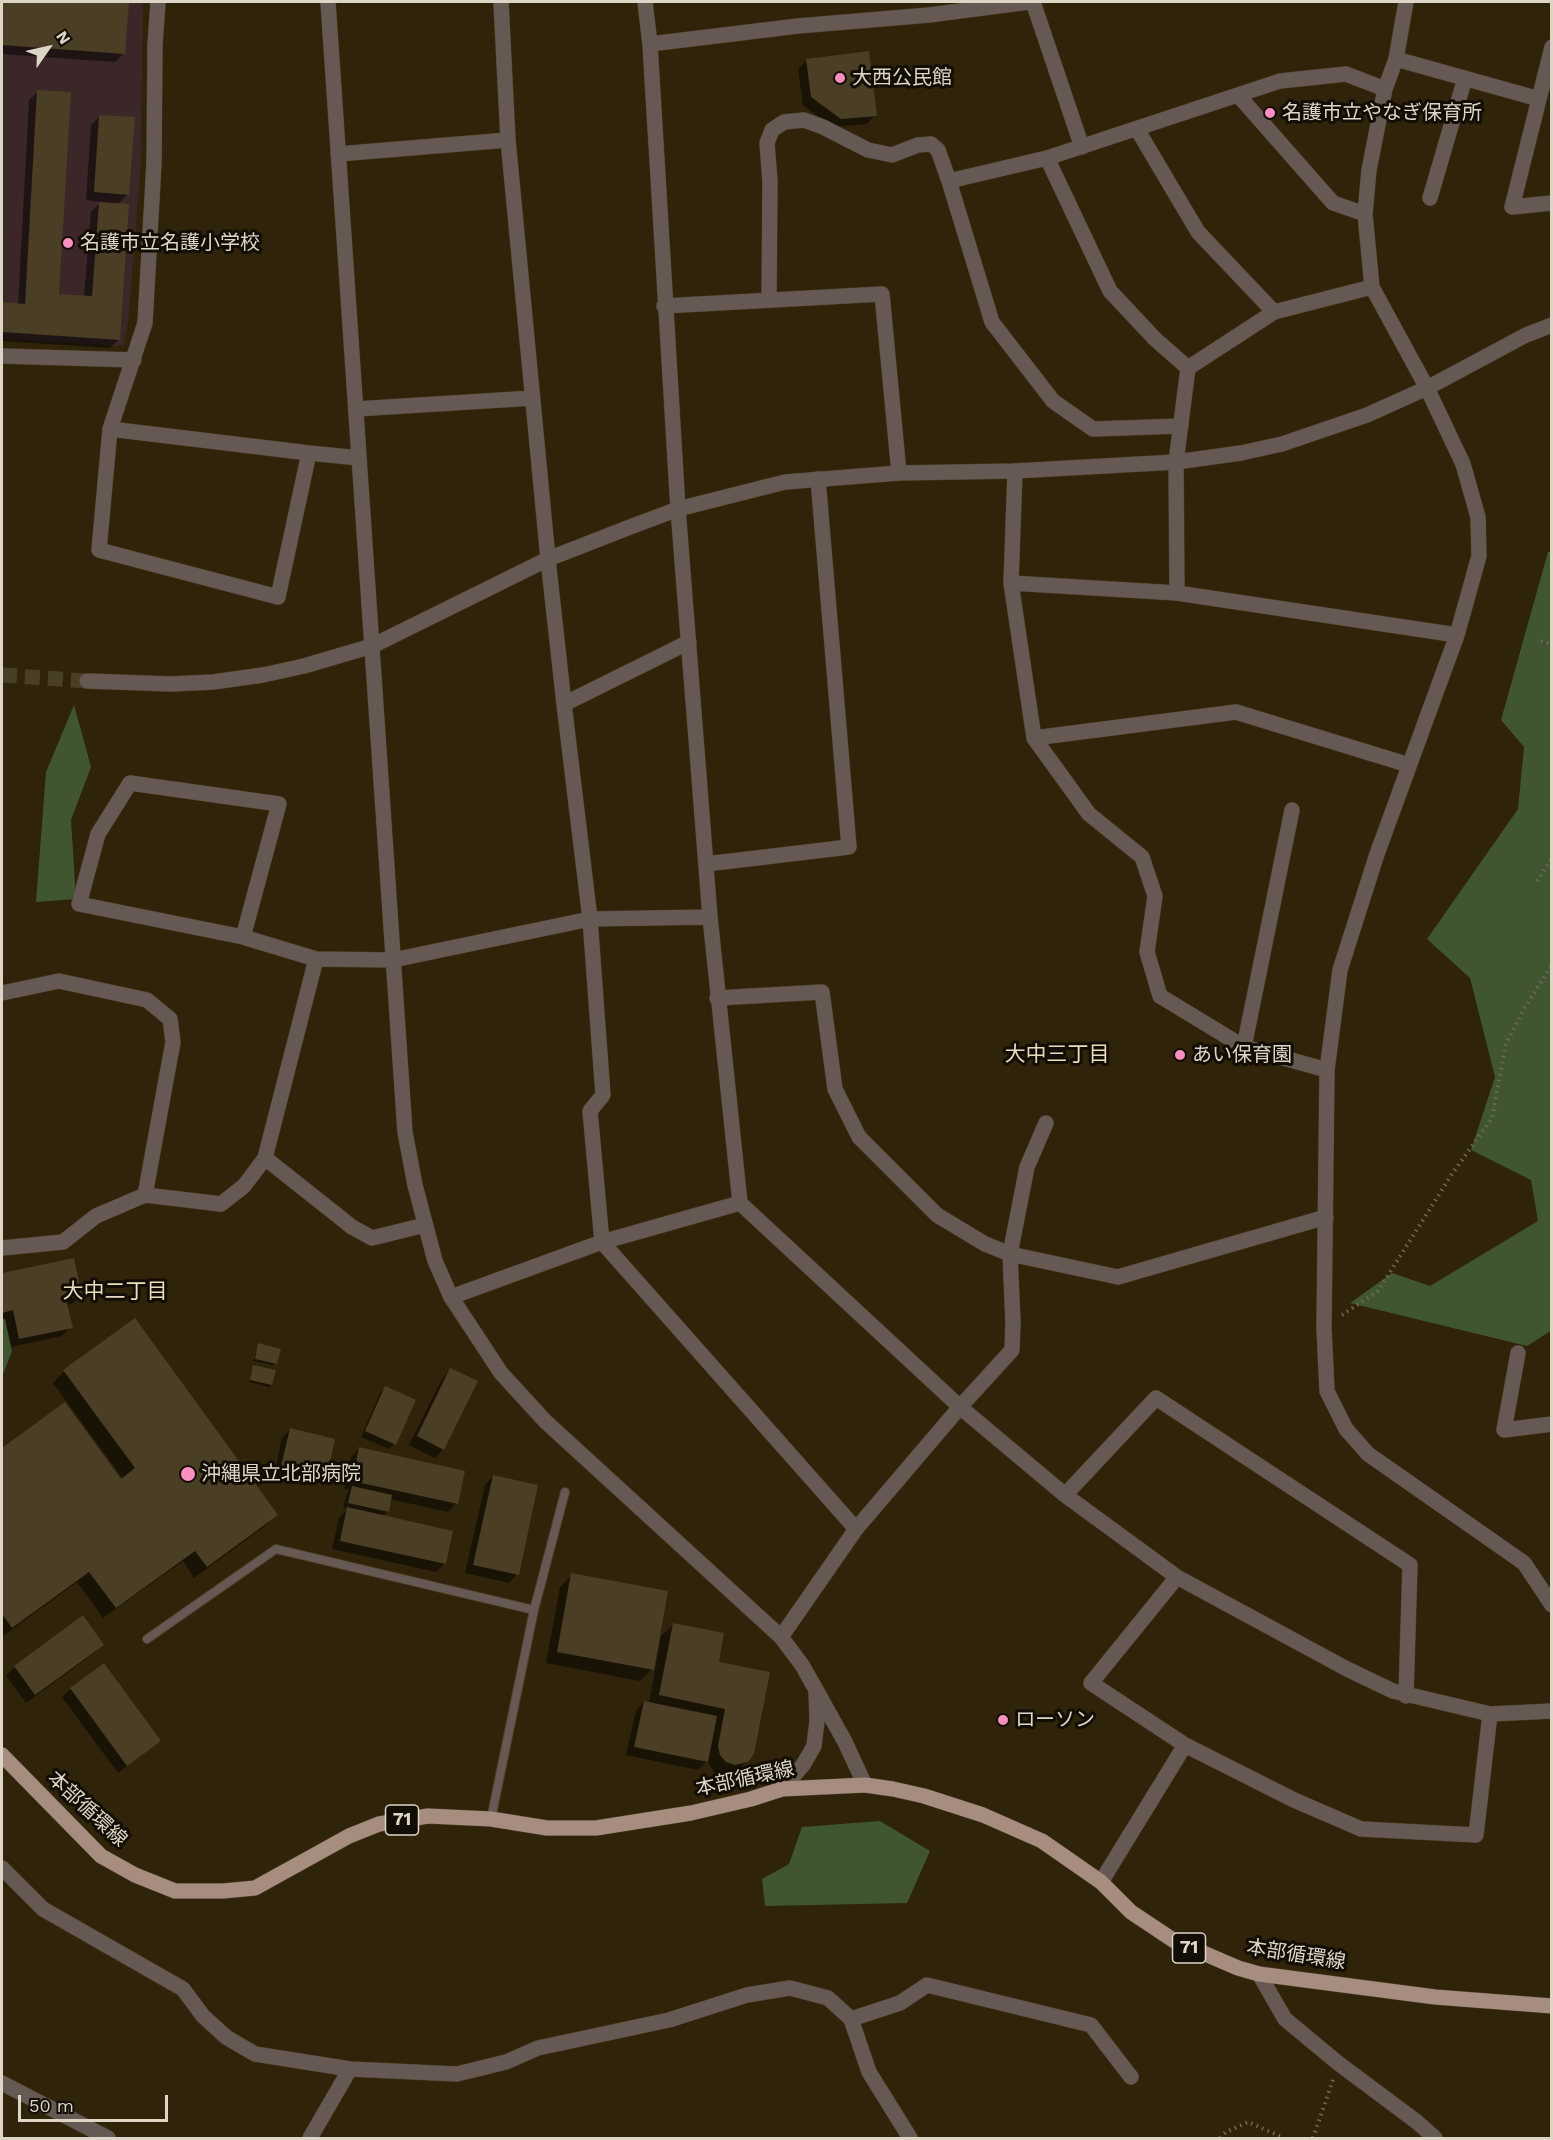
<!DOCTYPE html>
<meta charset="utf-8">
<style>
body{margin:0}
#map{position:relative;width:1553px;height:2140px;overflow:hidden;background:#2f240a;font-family:"Work Sans",sans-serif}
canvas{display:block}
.frame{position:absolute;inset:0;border:3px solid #ddd6c7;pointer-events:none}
.north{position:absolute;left:18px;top:18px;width:60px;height:60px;-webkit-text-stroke:4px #130e05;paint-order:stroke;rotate:56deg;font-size:16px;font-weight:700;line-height:24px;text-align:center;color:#ddd6c7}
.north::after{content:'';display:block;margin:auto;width:21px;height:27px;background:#ddd6c7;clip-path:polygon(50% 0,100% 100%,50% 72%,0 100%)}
.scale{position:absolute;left:18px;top:2095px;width:150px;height:27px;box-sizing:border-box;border:3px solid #ddd6c7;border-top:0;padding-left:8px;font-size:18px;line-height:21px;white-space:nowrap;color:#ddd6c7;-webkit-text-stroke:4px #130e05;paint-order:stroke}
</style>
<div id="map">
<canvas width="1553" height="2140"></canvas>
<div class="frame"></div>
<div class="north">N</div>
<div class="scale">50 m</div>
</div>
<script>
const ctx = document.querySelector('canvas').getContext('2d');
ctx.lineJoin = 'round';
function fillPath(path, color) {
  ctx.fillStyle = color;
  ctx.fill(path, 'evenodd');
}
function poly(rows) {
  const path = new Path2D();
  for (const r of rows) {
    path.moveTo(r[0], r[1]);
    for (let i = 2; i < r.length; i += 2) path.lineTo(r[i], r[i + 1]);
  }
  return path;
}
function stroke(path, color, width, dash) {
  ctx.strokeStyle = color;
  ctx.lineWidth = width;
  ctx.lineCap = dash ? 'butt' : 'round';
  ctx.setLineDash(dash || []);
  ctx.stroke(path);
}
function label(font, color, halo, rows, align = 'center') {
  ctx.font = font + ' "Work Sans","Noto Sans JP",sans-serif';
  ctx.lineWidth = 6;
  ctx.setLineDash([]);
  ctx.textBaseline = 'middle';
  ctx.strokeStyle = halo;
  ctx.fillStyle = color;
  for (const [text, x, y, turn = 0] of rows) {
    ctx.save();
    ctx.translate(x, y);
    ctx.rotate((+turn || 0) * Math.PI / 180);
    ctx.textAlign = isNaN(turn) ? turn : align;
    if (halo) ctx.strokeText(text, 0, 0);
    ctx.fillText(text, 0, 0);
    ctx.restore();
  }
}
fillPath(poly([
 [2,2,143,2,141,162,128,323,123,346,2,339]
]), '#3b2727');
fillPath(poly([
 [1548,552,1551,552,1552,1330,1527,1346,1350,1303,1392,1273,1430,1286,1538,1221,1531,1180,1471,1150,1495,1077,1470,978,1427,939,1518,809,1524,747,1501,720],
 [74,705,91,767,71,820,76,899,36,902,46,772],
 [5,1319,12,1351,2,1377,2,1320],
 [880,1821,930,1851,907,1903,765,1906,762,1879,789,1864,802,1827]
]), '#3f5631');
fillPath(poly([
 [2,2,128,2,124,53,115,62,2,54],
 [807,60,875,115,867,124,832,127,803,105,798,69],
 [38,92,58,295,84,297,91,212,101,202,86,200,91,125,100,116,128,194,118,204,119,339,110,348,2,341,2,304,18,305,29,100],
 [73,1260,81,1295,72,1304,66,1305,71,1327,62,1336,11,1347,5,1318,2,1319,2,1275],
 [259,1345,276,1363,274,1365,253,1361],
 [254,1367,271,1385,269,1387,249,1382],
 [450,1370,443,1449,435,1458,409,1445,442,1379],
 [64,1371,276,1515,265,1526,194,1578,183,1561,103,1618,77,1582,2,1637,2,1450,65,1404,120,1481,123,1479,53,1383],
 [386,1387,394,1444,389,1449,361,1437,380,1393],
 [290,1430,326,1476,317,1484,274,1475,282,1438],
 [359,1449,456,1503,448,1512,390,1499,388,1511,382,1517,444,1564,436,1572,332,1549,339,1518,347,1509,343,1508,347,1493,350,1490,344,1489,351,1457],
 [493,1476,517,1574,509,1583,465,1573,485,1485],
 [572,1575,652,1669,640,1681,546,1663,560,1587],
 [673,1625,717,1663,747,1761,735,1773,727,1776,715,1773,707,1761,698,1770,626,1755,636,1711,644,1702,649,1703,661,1636],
 [102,1645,93,1654,26,1703,6,1675,15,1667],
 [71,1689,159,1741,118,1773,62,1697]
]), '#0007');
fillPath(poly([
 [2,2,129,2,125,54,2,45],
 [869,51,877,116,841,119,811,97,806,59],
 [37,90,71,92,59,294,92,296,99,202,129,204,120,340,2,332,2,302,25,304],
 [99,115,135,117,129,195,94,192],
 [74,1258,82,1296,66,1299,73,1328,19,1339,13,1310,2,1313,2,1273],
 [135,1318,278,1515,207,1567,195,1551,116,1608,89,1572,12,1628,2,1614,2,1448,65,1402,121,1479,135,1468,63,1370],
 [258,1343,281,1349,277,1364,255,1359],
 [253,1365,276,1370,272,1385,250,1380],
 [450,1368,478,1381,444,1450,417,1436],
 [385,1386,416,1400,396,1445,365,1431],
 [290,1428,335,1439,327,1476,281,1466],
 [359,1447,465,1471,458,1504,352,1481],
 [493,1475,538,1485,519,1575,473,1565],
 [352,1486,392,1495,389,1512,348,1503],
 [347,1507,453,1531,446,1564,340,1541],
 [571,1573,668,1591,654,1670,557,1652],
 [83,1615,104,1645,35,1695,14,1666],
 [673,1623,724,1633,719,1662,770,1672,754,1754,748,1762,735,1765,726,1762,720,1755,718,1746,725,1709,659,1695],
 [104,1663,161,1741,127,1766,70,1688],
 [644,1701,717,1716,708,1762,634,1747]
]), '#4a3e25');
stroke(poly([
 [2,675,87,681]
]), '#493f26', 15, [15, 8]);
const service = poly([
 [147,1639,276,1549,534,1610],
 [491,1819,534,1610,565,1492]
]);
const minor = poly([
 [158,2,155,45,154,163,145,323,110,429,99,550,278,597,309,453],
 [501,2,508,140,548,559,564,704],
 [645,2,650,44,678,509,710,917,740,1203,960,1407,1065,1495,1177,1577,1347,1669,1393,1691,1490,1714,1552,1711],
 [1033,2,1082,147],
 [1406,2,1396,59,1385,89,1369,170,1365,214,1372,287,1427,388,1463,464,1478,517,1479,556,1457,635,1377,854,1340,970,1327,1070,1324,1328,1327,1391,1346,1429,1368,1454,1524,1563,1552,1605],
 [650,44,798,26,929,15,1029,2],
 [1552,47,1512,207,1552,203],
 [1396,59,1539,99],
 [1238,95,1333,203,1365,214],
 [1137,129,1198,232,1274,312],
 [338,154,508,140],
 [1047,158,1110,291,1155,339,1188,368],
 [949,181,1047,158,1280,81,1346,74,1385,89],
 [1430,198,1465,78],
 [769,300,770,181,767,143,772,130,784,122,804,120,823,127,868,150,892,155,918,145,931,144,938,150,949,181,992,322,1053,401,1093,429,1181,426],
 [664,306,882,294,899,473],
 [2,356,134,360],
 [1188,368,1274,312,1372,287],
 [356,409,533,398],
 [110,429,309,453,359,458],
 [1015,471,1011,583,1034,738,1089,814,1142,857,1155,896,1147,952,1160,996,1244,1047,1327,1070],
 [1011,583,1177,593,1457,635],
 [1177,593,1176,462,1188,368],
 [689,642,564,704,590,919,603,1095,590,1111,602,1242,856,1529],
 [1034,738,1236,712,1409,765],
 [130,783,279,804,243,937,79,904,98,834,130,783],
 [706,864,849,847,818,479],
 [243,937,316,959,393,960,590,919,710,917],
 [2,993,59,981,147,1000,170,1019,173,1042,145,1195],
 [717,998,822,992,835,1089,859,1137,937,1215,985,1244,1010,1254,1118,1277,1326,1217],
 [1244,1047,1292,810],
 [265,1158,352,1227,372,1238,425,1225],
 [2,1248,63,1242,96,1216,145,1195,221,1204,244,1186,265,1158,316,959],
 [451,1297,602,1242,740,1203],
 [1518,1353,1504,1430,1552,1424],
 [1065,1495,1156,1398,1410,1565,1406,1696],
 [1177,1577,1091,1683,1185,1745,1294,1800,1361,1829,1476,1835,1490,1714],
 [781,1637,856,1529,960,1407,1012,1350,1013,1322,1010,1254,1027,1167,1046,1123],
 [2,1868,43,1909,183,1989,203,2016,226,2037,255,2054,350,2069,457,2074,506,2062,538,2048,669,2020,747,1995,790,1988,828,1998,851,2019,869,2072,910,2138],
 [1101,1882,1185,1745],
 [1259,1974,1285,2019,1338,2063,1417,2122,1435,2138],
 [851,2019,900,2003,927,1985,1091,2025,1131,2077],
 [2,2083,108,2138],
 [310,2138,350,2069]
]);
const tertiary = poly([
 [328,2,405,1132,415,1185,435,1261,451,1297,501,1373,545,1421,781,1637,802,1665,815,1688,845,1742,865,1785],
 [87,681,171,684,213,682,263,675,304,666,372,646,548,559,630,527,678,509,785,482,899,473,1015,471,1176,462,1241,453,1282,444,1367,415,1427,388,1526,335,1552,325],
 [782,1789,803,1765,814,1746,817,1721,816,1692]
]);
const primary = poly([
 [2,1755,101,1856,135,1875,175,1891,223,1891,255,1888,349,1836,379,1824,428,1816,491,1819,547,1828,596,1828,691,1813,751,1799,782,1789,865,1785,893,1789,924,1796,983,1815,1042,1841,1101,1882,1131,1912,1173,1940,1238,1968,1259,1974,1435,1997,1552,2006]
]);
stroke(service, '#4b4028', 10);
stroke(minor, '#4b4028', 16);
stroke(tertiary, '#4b4028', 16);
stroke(primary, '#4b4028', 16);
stroke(poly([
 [1541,641,1552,644],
 [1537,881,1552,858],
 [1342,1315,1378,1291,1452,1174,1492,1118,1506,1044,1525,1007,1552,965],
 [1220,2138,1226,2132,1248,2122,1284,2138],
 [1313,2138,1333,2080]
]), '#736953', 4, [1.5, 4.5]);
stroke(service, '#665954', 8);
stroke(minor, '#665954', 15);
stroke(tertiary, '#665954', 15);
stroke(primary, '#a78c80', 15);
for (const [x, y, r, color] of [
 [840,78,6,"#fc8fc2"],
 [1270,113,6,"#fc8fc2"],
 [68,243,6,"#fc8fc2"],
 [1180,1055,6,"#fc8fc2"],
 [188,1474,8,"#fc8fc2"],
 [1003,1720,6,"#fc8fc2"]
]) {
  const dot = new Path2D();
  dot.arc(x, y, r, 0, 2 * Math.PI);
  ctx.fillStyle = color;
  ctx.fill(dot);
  stroke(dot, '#130e05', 2);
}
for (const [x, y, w] of [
 [402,1820,33],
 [1189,1948,33]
]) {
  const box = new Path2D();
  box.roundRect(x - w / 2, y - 15, w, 30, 4.5);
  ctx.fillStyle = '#130e05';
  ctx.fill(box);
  stroke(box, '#ddd6c7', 1.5);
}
label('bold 18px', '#ddd6c7', null, [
 ["71",402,1820],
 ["71",1189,1948]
]);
label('20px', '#ddd6c7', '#130e05', [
 ["大西公民館",852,78],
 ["名護市立やなぎ保育所",1282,113],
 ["名護市立名護小学校",80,243],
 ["あい保育園",1192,1055],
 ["沖縄県立北部病院",201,1474],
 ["ローソン",1015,1720]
], 'left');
label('20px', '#ddd6c7', '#130e05', [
 ["本部循環線",745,1779,-12],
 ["本部循環線",87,1809,43],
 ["本部循環線",1296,1955,9]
]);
label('21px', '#eadbbd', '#130e05', [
 ["大中三丁目",1057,1055],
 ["大中二丁目",115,1292]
]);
</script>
